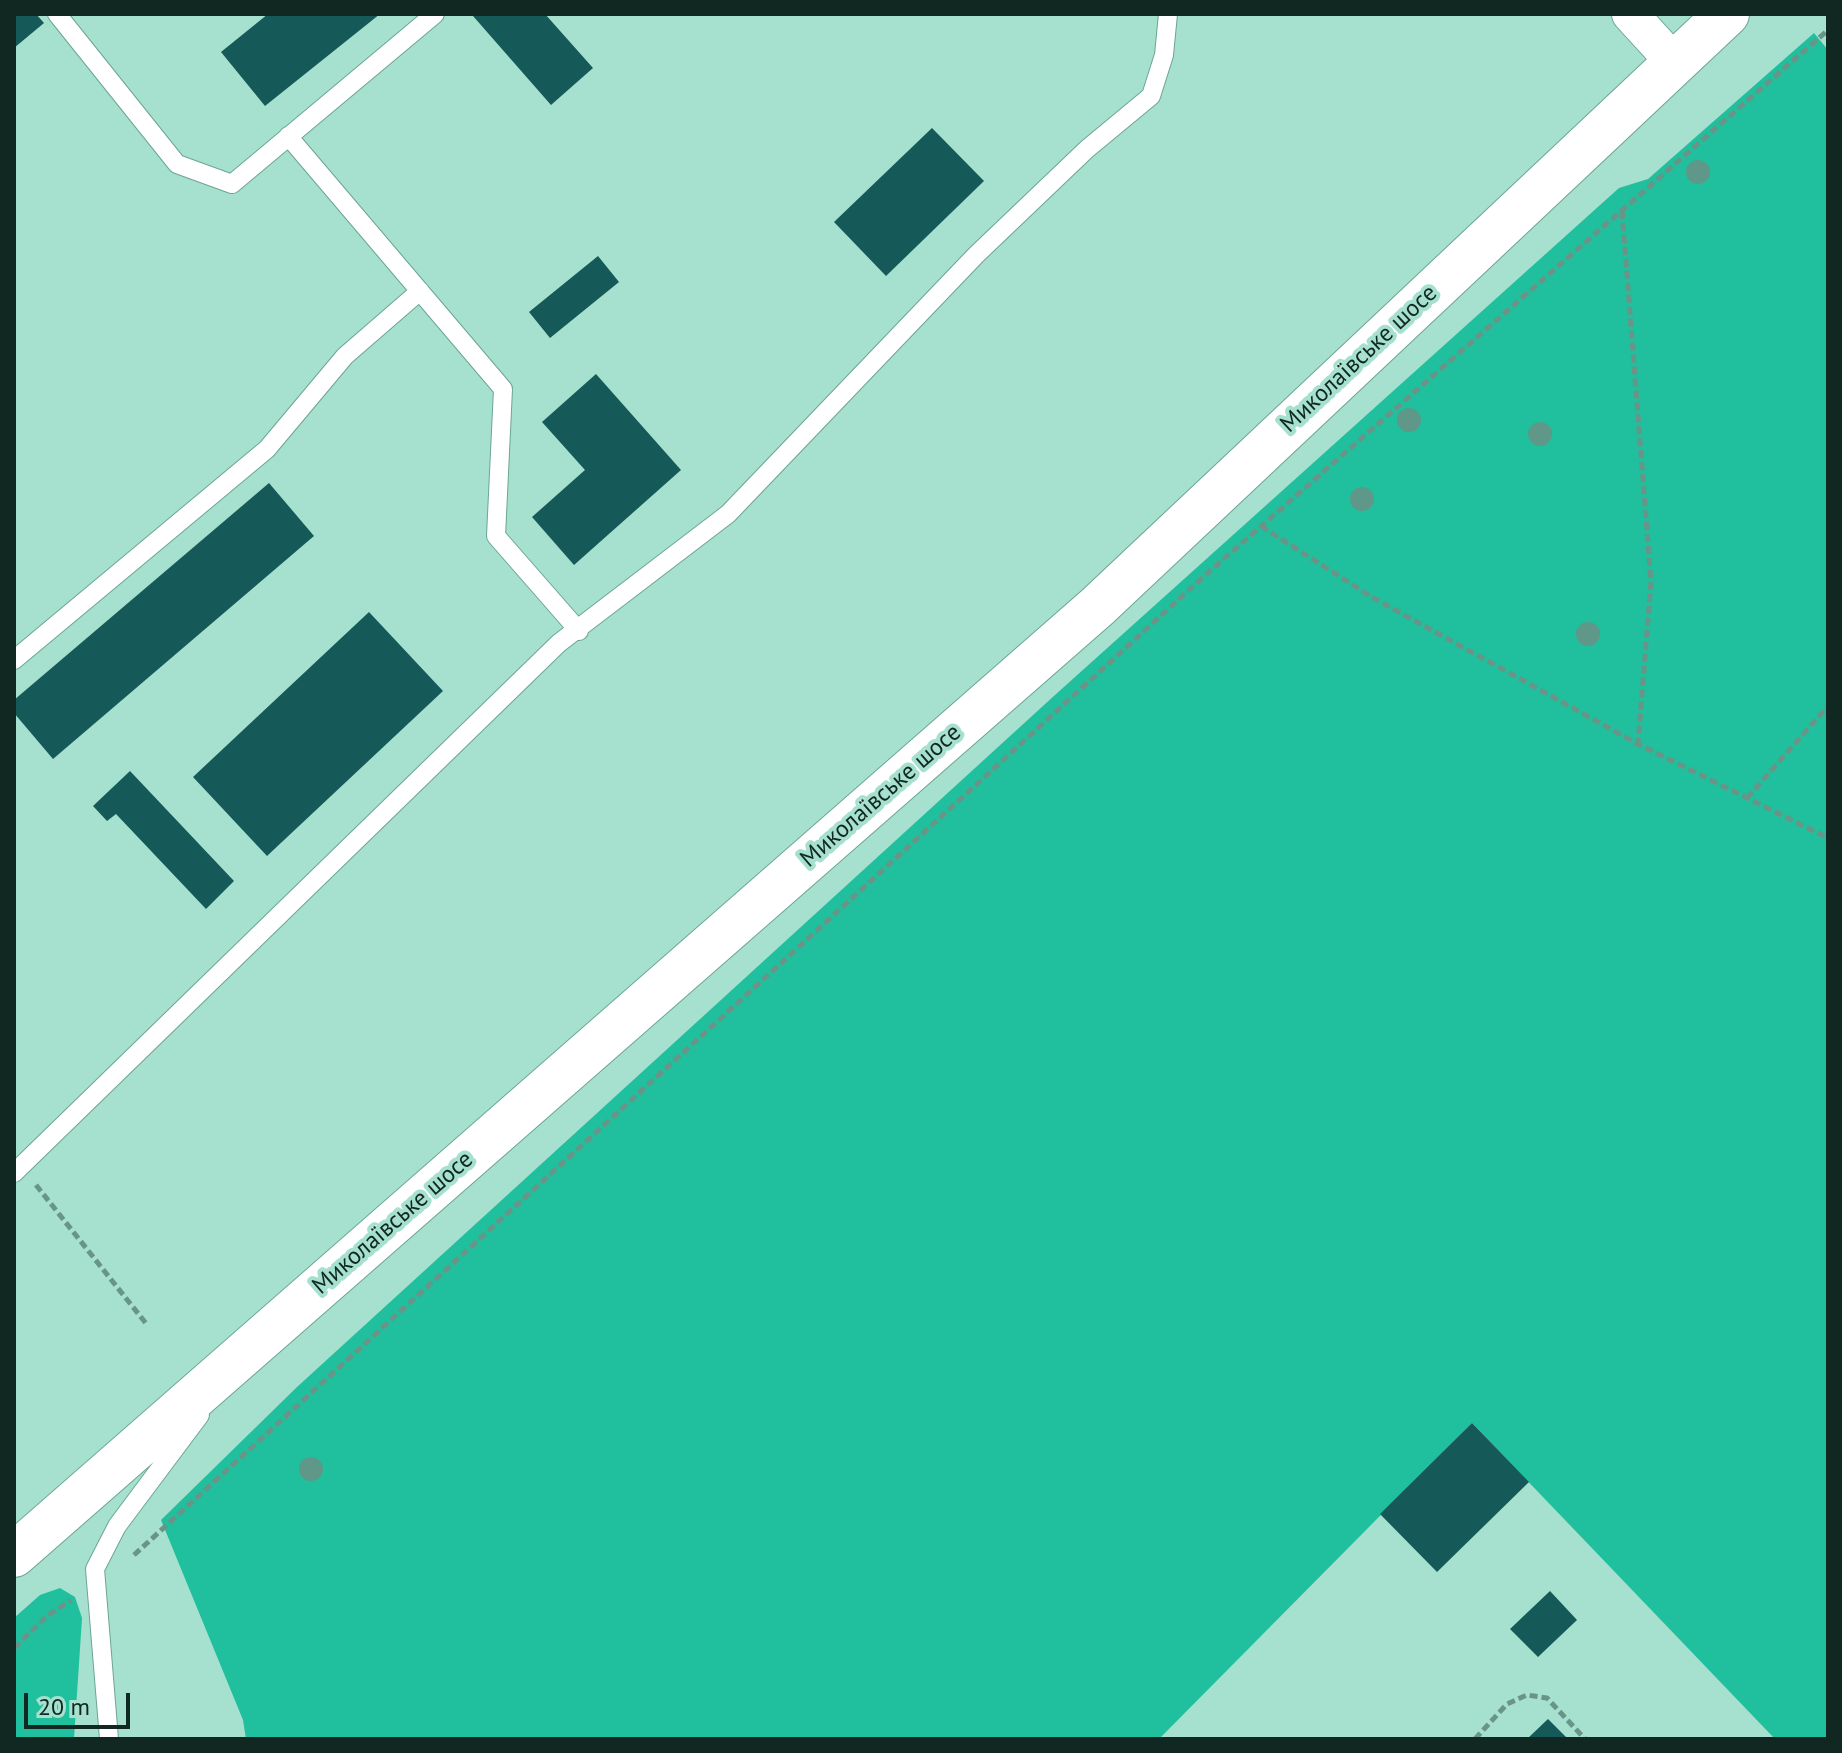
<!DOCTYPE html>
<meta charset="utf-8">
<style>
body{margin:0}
#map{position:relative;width:1842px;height:1753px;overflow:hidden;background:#a6e0ce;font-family:"PT Sans",sans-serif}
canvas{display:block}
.frame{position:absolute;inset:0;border:16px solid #112822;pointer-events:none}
.scale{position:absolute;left:24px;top:1693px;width:106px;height:36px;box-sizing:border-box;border:4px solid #112822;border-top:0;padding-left:10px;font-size:24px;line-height:28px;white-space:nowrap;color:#112822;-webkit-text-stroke:6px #a6e0ce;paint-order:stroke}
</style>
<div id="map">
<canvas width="1842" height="1753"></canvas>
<div class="frame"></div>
<div class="scale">20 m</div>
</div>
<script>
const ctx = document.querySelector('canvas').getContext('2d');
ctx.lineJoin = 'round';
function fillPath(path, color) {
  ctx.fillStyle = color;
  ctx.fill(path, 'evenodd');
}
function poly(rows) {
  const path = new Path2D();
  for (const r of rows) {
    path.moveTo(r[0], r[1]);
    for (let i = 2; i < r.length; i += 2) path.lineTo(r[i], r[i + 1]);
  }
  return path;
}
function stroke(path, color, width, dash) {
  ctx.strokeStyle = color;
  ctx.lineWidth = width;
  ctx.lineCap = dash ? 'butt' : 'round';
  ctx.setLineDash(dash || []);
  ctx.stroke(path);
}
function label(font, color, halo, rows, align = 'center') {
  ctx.font = font + ' "PT Sans",sans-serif';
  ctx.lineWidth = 8;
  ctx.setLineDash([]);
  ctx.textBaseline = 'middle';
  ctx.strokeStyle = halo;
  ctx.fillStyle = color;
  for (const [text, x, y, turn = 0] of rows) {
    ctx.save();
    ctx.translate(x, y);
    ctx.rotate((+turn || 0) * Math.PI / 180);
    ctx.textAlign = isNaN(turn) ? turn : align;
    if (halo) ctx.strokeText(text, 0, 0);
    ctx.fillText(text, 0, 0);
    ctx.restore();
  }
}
fillPath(poly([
 [1814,33,1828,50,1828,1739,1775,1739,1472,1423,1159,1739,246,1739,243,1720,161,1520,297,1387,1055,695,1619,188,1648,179],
 [60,1588,75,1597,82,1618,74,1739,14,1739,14,1618,40,1595]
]), '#20bf9d');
fillPath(poly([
 [14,14,36,14,44,23,14,48],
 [268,14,380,14,265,106,221,52],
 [476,14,545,14,593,68,551,105,473,16],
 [932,128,984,181,886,276,834,222],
 [598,256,619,282,550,338,529,312],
 [596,374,681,470,574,565,532,517,585,470,542,422],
 [269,483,314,536,53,759,14,713,14,700],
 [369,612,443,691,267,856,193,777],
 [130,771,234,881,206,909,116,814,107,821,93,806],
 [1472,1423,1529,1482,1437,1572,1380,1514],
 [1550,1591,1577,1620,1538,1657,1510,1629],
 [1548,1719,1568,1739,1527,1739]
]), '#155958');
const lane = poly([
 [57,14,177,164,232,184,435,14],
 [288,136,503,389,496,536,579,631],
 [14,660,267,449,345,356,420,291],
 [14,1173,559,643,728,514,976,255,1087,149,1151,96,1164,55,1168,14],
 [109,1739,95,1569,117,1526,200,1415]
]);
const street = poly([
 [1630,14,1673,61]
]);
const primary = poly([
 [14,1555,1097,607,1727,14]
]);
stroke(lane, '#6ca594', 20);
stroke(street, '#6ca594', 38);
stroke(primary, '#6ca594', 46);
stroke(poly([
 [1622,211,1651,582,1638,744],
 [1261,526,1370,596,1638,744,1828,838],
 [1747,798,1828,706],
 [36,1185,148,1326],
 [134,1555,1202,578,1828,30],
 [14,1648,47,1616,71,1600],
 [1475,1739,1507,1704,1527,1695,1547,1698,1585,1739]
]), '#699588', 5, [8, 4]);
stroke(lane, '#fff', 18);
stroke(street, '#fff', 36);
stroke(primary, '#fff', 44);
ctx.fillStyle = '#5f9888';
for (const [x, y] of [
 [1698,172],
 [1409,420],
 [1540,434],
 [1362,499],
 [1588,634],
 [311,1469]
]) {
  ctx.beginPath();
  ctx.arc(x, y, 12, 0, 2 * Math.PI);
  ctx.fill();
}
label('24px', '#112822', '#a6e0ce', [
 ["Миколаївське шосе",1359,359,-43],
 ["Миколаївське шосе",881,796,-41],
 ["Миколаївське шосе",393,1223,-41]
]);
</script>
